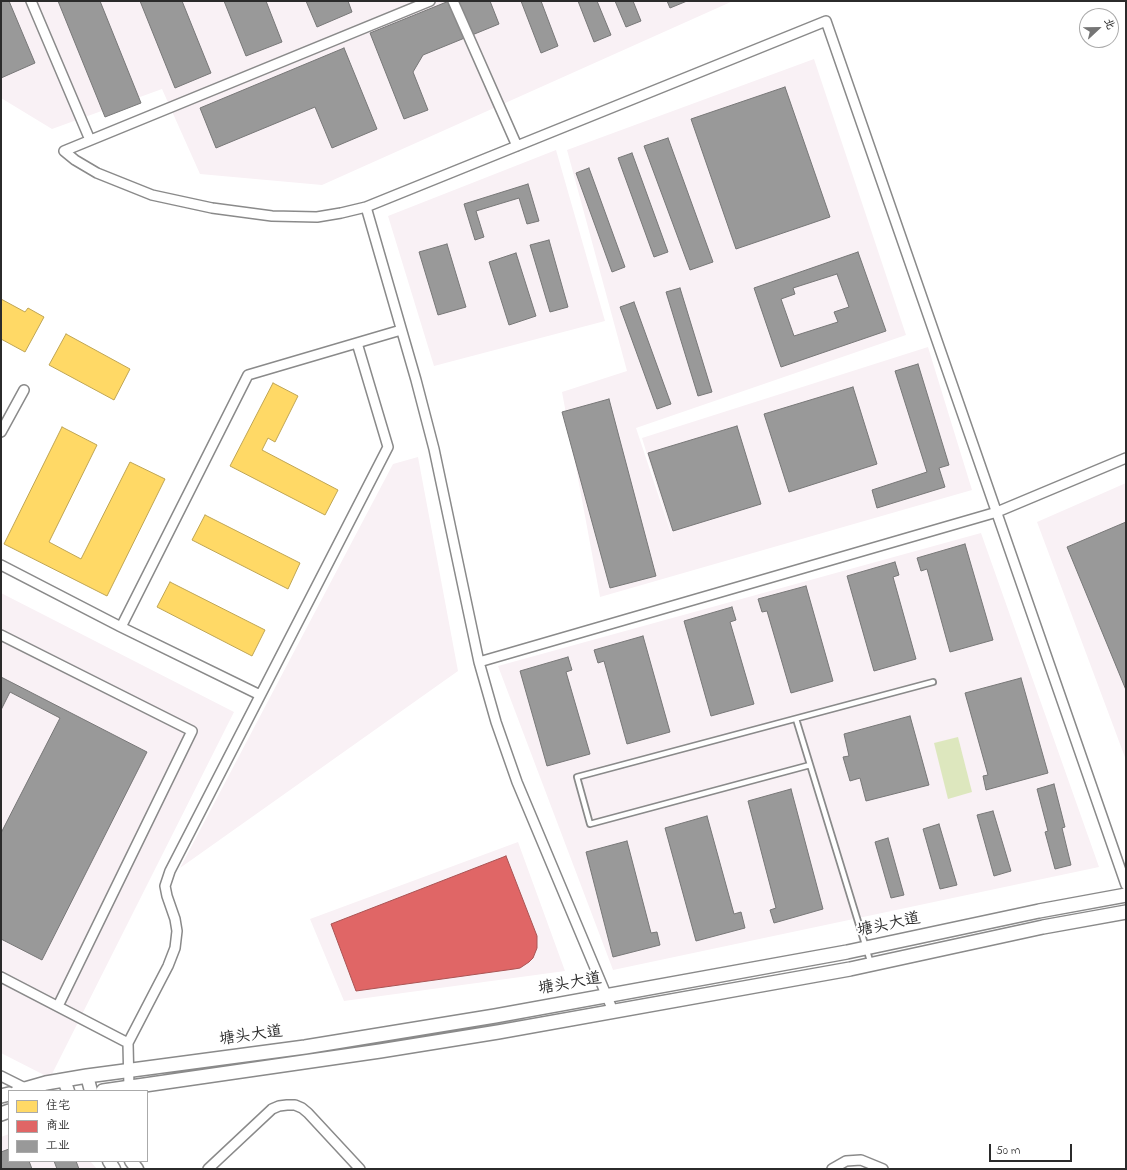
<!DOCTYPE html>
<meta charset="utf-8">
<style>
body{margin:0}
#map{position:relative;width:1127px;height:1170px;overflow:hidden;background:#fff;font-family:"Indie Flower","LXGW WenKai TC",sans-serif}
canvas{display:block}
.frame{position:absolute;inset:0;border:2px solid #2b2b2b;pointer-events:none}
.legend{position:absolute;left:8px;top:1090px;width:140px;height:72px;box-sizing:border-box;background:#fff;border:1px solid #aaa;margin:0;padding:5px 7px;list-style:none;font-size:12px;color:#2b2b2b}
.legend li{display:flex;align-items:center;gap:8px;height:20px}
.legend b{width:20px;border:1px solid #aaa}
.north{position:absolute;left:1079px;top:8px;width:40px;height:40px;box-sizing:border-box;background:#fff;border:1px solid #aaa;border-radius:50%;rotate:68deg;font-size:11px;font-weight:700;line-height:16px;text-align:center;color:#2b2b2b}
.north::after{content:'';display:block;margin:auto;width:14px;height:18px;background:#757575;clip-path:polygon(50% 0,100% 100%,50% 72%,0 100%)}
.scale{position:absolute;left:989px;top:1144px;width:83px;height:18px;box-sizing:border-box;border:2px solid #2b2b2b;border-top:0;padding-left:5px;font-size:12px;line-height:14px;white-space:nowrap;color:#2b2b2b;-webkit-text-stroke:3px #fff;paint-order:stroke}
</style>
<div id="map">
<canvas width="1127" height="1170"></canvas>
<div class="frame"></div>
<ul class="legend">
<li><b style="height:11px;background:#ffd966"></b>住宅</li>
<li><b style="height:11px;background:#e06666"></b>商业</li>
<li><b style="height:11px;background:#999"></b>工业</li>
</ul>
<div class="north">北</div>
<div class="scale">50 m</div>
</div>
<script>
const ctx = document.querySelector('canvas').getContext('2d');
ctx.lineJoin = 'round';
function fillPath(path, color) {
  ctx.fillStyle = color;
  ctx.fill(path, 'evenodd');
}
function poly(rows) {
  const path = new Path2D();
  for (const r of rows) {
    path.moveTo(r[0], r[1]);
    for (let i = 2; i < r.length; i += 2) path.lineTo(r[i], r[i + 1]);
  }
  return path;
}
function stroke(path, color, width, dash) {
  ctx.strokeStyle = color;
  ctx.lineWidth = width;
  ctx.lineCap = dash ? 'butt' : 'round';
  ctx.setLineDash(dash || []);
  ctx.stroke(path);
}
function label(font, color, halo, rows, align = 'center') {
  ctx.font = font + ' "Indie Flower","LXGW WenKai TC",sans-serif';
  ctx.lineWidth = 4;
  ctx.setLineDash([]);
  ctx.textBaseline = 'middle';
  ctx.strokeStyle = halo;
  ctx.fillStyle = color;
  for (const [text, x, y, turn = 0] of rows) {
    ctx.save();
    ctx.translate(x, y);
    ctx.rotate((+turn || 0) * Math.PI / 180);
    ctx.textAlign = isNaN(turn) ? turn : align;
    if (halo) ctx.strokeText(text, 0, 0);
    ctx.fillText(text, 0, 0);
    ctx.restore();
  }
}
fillPath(poly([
 [1,1,733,1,322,185,200,174,162,89,52,129,1,98],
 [814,59,906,335,636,428,675,545,642,438,928,347,972,490,600,597,562,392,627,371,567,150],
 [556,150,605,321,434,366,388,216],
 [418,457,458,671,180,868,393,464],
 [1126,483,1126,760,1037,522],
 [981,533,1099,867,613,970,498,666],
 [1,593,234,712,50,1078,1,1053],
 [518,842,565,971,344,1001,310,919],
 [9,1134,9,1161,90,1161,97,1169,1,1169,1,1137]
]), '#f9f1f5');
fillPath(poly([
 [958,737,972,792,948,799,934,743]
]), '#dde7be');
const homes = poly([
 [1,299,25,312,28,308,44,317,25,352,1,339,1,299],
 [66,334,130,369,114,400,49,365,66,334],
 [273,383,298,396,275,442,268,438,262,450,338,490,325,515,230,466,273,383],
 [62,427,97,445,49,542,81,559,130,462,165,479,107,596,4,544,62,427],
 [205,515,300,563,288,589,192,540,205,515],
 [170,582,265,630,252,656,157,607,170,582]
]);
fillPath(homes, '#ffd966');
stroke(homes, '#bfa554', 1);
const shops = poly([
 [506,856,537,936,537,948,533,958,529,962,520,968,514,969,356,991,331,924,506,856]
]);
fillPath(shops, '#e06666');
stroke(shops, '#aa5454', 1);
const industry = poly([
 [1,1,9,1,35,63,1,78,1,1],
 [58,1,100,1,141,103,105,117,58,1],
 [140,1,182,1,211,73,175,88,140,1],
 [224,1,266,1,282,42,246,56,224,1],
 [306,1,348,1,352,12,317,27,306,1],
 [449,1,490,1,499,24,423,55,413,72,428,110,404,119,370,33,449,1],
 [521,1,541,1,558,46,541,53,521,1],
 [578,1,597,1,611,35,594,42,578,1],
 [615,1,633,1,641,21,626,27,615,1],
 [667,1,687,1,670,8,667,1],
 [344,48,377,129,332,148,315,107,216,148,200,108,344,48],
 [785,87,830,217,736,249,691,119,785,87],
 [668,138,713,262,690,270,644,146,668,138],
 [632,153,668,252,654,257,618,158,632,153],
 [589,168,625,267,612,272,576,173,589,168],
 [528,184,539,221,527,224,519,198,476,211,484,237,475,240,464,204,528,184],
 [549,240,568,307,550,312,530,245,549,240],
 [447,244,466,307,438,315,419,252,447,244],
 [858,252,886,331,781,367,754,288,858,252],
 [837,274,849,307,834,312,838,322,794,336,781,299,795,294,793,288,837,274],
 [516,253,536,316,509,325,489,262,516,253],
 [680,288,712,392,698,396,666,292,680,288],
 [634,302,671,404,657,409,620,307,634,302],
 [918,364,949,465,939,468,945,487,877,508,872,490,927,472,895,371,918,364],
 [853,387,877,464,789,492,764,414,853,387],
 [609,399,656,576,610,588,562,412,609,399],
 [737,426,761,504,673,531,648,453,737,426],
 [1126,522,1126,690,1067,547,1126,522],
 [965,544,993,640,950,652,927,569,921,571,917,558,965,544],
 [895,562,899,575,893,577,916,659,874,671,847,576,895,562],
 [806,586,833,681,791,693,767,611,762,612,758,599,806,586],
 [732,607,736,620,730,622,754,704,711,716,684,621,732,607],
 [643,636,670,732,627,744,604,661,598,663,594,650,643,636],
 [568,657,572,670,566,672,590,754,547,766,520,671,568,657],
 [1,677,147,752,42,960,1,939,1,833,60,718,10,692,1,710,1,677],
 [1021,678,1048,773,986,790,983,776,988,775,965,693,1021,678],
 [910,716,929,785,866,801,860,778,850,781,843,757,849,756,844,734,910,716],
 [1054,784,1065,827,1062,828,1071,865,1055,869,1045,832,1048,831,1037,789,1054,784],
 [791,789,823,909,774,923,770,910,776,908,748,801,791,789],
 [993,811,1011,871,994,876,977,815,993,811],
 [707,816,734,914,741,912,745,928,696,941,665,828,707,816],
 [939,824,957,885,940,889,923,829,939,824],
 [888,838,904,895,891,898,875,842,888,838],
 [627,841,651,933,657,932,660,945,613,957,586,852,627,841],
 [9,1149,9,1161,29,1161,32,1169,1,1169,1,1152,9,1149],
 [54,1161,76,1161,79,1169,57,1169,54,1161]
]);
fillPath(industry, '#999');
stroke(industry, '#787878', 1);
const service = poly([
 [796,719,871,964],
 [810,765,590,824,577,777,933,682]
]);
const minor = poly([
 [31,1,90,140],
 [430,1,64,151,75,160,97,173,152,195,212,208,272,216,317,217,341,213,366,207,826,21,1126,885],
 [453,1,517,146],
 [366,207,416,380,434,449,479,662,496,722,517,782,613,1011],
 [1,432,24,390],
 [1,565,121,627,260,695],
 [121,627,248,375,401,330],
 [1,635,192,731,58,1006],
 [479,662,997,512,1126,458],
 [1,977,128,1043],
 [1,1076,29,1090],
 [129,1088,128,1043,168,966,175,948,177,931,175,919,167,896,165,886,170,871,388,447,357,343],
 [208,1169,272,1109,279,1106,287,1105,295,1105,302,1108,308,1113,360,1169],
 [832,1169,846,1161,861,1160,883,1169]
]);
const tertiary = poly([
 [87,1076,91,1091],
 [64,1080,68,1091],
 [109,1161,114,1169],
 [131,1161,137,1169]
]);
const secondary = poly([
 [18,1091,46,1083,87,1076,305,1047,495,1016,847,952,1039,911,1126,895],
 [103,1091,380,1051,498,1032,850,969,1043,927,1126,912],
 [1,1096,9,1094],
 [1,1114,9,1111]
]);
stroke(service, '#8a8a8a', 8);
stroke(minor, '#8a8a8a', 12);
stroke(tertiary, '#8a8a8a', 15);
stroke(secondary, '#8a8a8a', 16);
stroke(service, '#fff', 4.5);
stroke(minor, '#fff', 9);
stroke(tertiary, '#fff', 12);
stroke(secondary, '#fff', 13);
label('16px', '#2b2b2b', '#fff', [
 ["塘头大道",889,926,-12],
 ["塘头大道",570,985,-10],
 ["塘头大道",251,1037,-8]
]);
</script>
